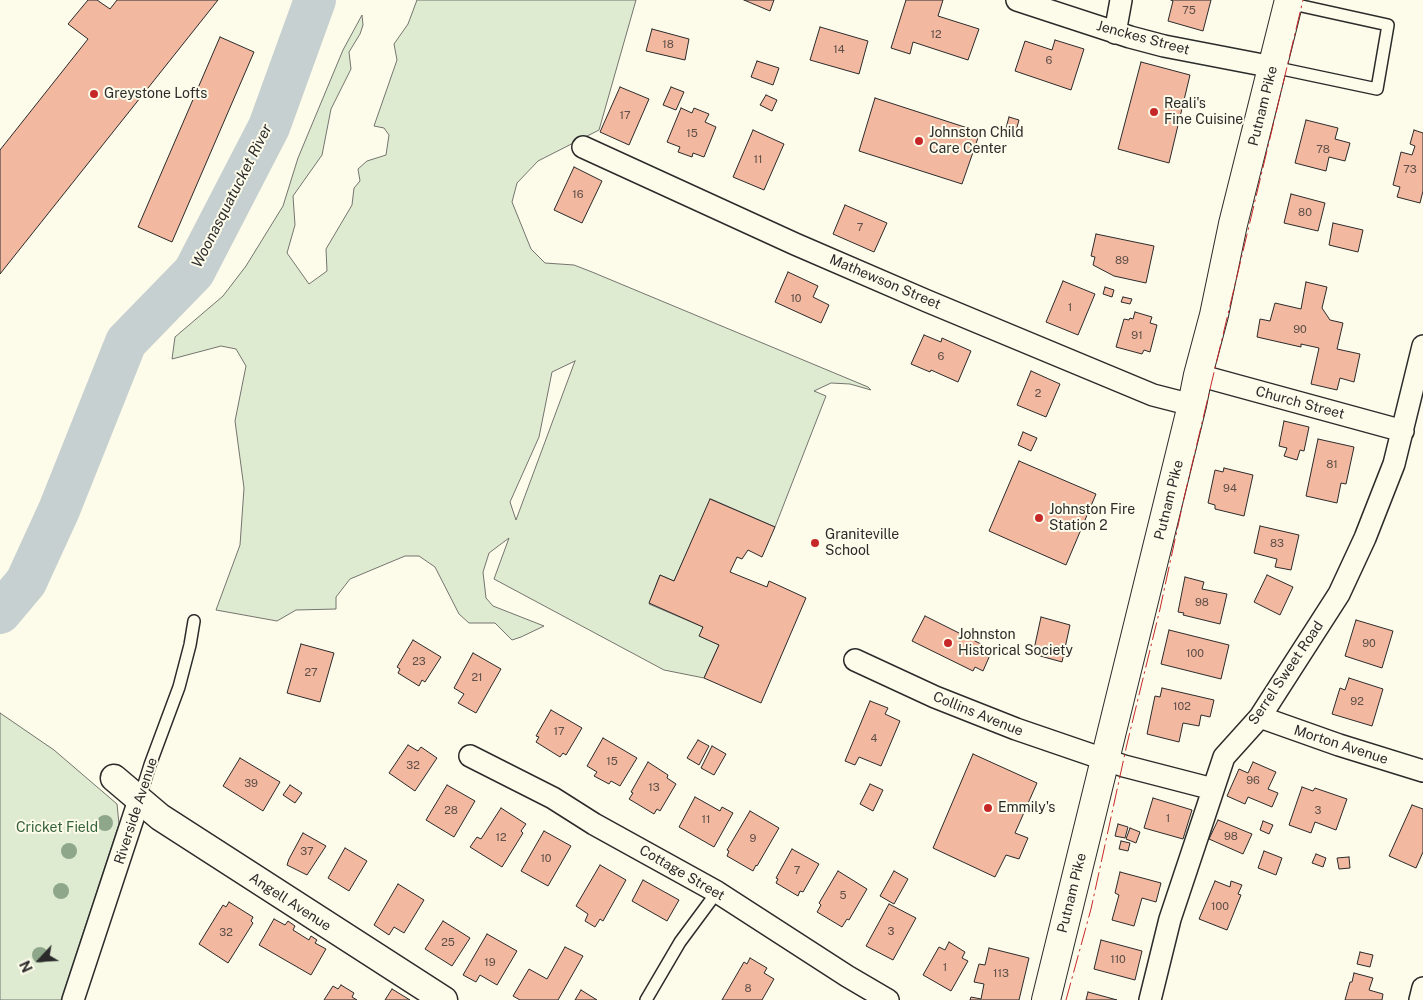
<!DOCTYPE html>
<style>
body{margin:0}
#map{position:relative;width:1423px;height:1000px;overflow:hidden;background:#fdfbea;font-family:"Public Sans",sans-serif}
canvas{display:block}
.north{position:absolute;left:15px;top:935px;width:50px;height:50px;-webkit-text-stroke:4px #fdfbea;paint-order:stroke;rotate:245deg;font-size:14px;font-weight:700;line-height:20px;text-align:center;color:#2b2b2b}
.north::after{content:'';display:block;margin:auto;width:18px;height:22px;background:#2b2b2b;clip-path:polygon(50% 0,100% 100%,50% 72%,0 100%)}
</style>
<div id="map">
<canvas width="1423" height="1000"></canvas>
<div class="north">N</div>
</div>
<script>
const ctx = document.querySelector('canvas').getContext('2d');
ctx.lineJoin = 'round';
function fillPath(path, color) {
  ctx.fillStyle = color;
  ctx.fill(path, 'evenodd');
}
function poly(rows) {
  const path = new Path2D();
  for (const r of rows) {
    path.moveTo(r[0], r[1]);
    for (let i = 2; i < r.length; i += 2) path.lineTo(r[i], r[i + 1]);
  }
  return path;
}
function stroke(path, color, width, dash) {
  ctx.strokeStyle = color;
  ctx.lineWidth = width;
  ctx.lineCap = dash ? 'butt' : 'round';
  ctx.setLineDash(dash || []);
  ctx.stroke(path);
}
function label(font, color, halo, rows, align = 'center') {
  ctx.font = font + ' "Public Sans",sans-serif';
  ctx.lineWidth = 4;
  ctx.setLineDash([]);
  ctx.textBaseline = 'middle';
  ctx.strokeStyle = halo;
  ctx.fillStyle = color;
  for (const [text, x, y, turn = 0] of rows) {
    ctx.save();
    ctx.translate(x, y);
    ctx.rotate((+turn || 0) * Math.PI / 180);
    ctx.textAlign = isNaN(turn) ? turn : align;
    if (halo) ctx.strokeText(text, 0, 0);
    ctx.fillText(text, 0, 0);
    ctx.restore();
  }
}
const green = poly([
 [417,0,636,0,599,130,538,161,517,183,512,202,531,249,545,263,574,265,592,272,868,387,871,390,850,384,831,383,814,391,826,396,775,527,711,499,674,581,660,575,649,604,703,627,700,636,719,645,704,678,664,670,494,579,509,538,489,553,483,572,486,598,493,606,544,626,521,637,512,640,495,623,469,623,459,614,435,567,419,556,405,556,350,579,336,597,336,609,296,610,277,621,216,610,240,545,244,488,235,421,246,366,236,349,221,346,172,359,175,337,223,296,246,266,283,206,298,158,343,50,362,15,363,25,360,34,349,52,351,69,331,109,322,155,293,196,295,225,287,253,309,284,327,271,326,249,352,205,354,188,360,181,358,169,367,161,386,155,389,135,384,128,374,126,397,60,394,44,408,24,417,0],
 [575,361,516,520,510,502,539,437,552,372,575,361],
 [0,713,54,750,117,804,119,824,61,1000,0,1000,0,713]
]);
fillPath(green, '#deebd1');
stroke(green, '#74746e', 1);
stroke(poly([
 [0,613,26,582,59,510,126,342,194,272,269,127,315,0]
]), '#c7d0d0', 42);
const building = poly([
 [88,0,97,0,110,9,117,0,218,0,0,274,0,150,88,39,68,24,88,0],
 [744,0,774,0,770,11,744,0],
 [906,0,943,0,938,16,979,29,968,60,913,42,910,54,891,48,906,0],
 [1171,0,1211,0,1203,31,1168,21,1173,1,1171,0],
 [820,27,868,41,859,74,810,60,820,27],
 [652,29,689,39,685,60,646,51,652,29],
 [220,37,254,52,172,242,138,227,220,37],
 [1055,40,1084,49,1071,90,1015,71,1025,41,1052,50,1055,40],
 [757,61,779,68,773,85,751,77,757,61],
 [1141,62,1190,75,1169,163,1118,149,1141,62],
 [620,87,649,99,629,145,600,132,620,87],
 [671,87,684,92,676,110,663,105,671,87],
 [766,95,777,100,772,111,760,105,766,95],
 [875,98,980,132,962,184,859,151,875,98],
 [681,108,692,113,694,108,709,114,705,122,716,127,704,157,693,153,692,157,678,152,680,147,667,142,681,108],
 [1009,117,1019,120,1016,131,1006,128,1009,117],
 [1306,120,1338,128,1335,139,1350,143,1345,161,1329,157,1326,171,1295,163,1306,120],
 [753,130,784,144,764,190,733,177,753,130],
 [1414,130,1423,133,1423,191,1420,203,1397,197,1400,187,1393,185,1401,152,1412,155,1415,146,1410,144,1414,130],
 [574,167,602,181,582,223,554,210,574,167],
 [1291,194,1325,203,1318,231,1284,223,1291,194],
 [845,205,887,223,874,252,833,234,845,205],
 [1333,223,1363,230,1358,252,1329,245,1333,223],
 [1096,234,1154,246,1146,283,1114,276,1093,265,1095,257,1091,256,1096,234],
 [788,272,818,286,813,297,829,305,821,323,775,302,788,272],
 [1063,281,1095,294,1078,335,1046,322,1063,281],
 [1306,282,1327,287,1322,308,1330,320,1343,323,1337,349,1360,354,1354,382,1340,378,1337,390,1311,384,1319,348,1301,344,1301,347,1257,337,1260,319,1270,321,1275,303,1301,309,1306,282],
 [1105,287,1114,290,1112,297,1103,294,1105,287],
 [1123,297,1132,299,1130,304,1121,302,1123,297],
 [1135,312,1152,317,1150,323,1157,325,1150,352,1144,350,1142,354,1116,347,1124,319,1129,320,1130,318,1133,319,1135,312],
 [924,335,941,342,942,338,971,351,958,382,931,370,930,372,911,364,924,335],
 [1031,371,1060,384,1046,417,1017,405,1031,371],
 [1284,421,1309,427,1304,451,1300,450,1297,460,1284,456,1287,448,1279,446,1284,421],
 [1023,432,1037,438,1031,451,1018,445,1023,432],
 [1318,439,1354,447,1346,484,1341,483,1337,503,1306,496,1318,439],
 [1019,461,1096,494,1066,565,989,531,1019,461],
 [1224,468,1253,475,1244,516,1215,509,1215,505,1208,503,1215,470,1223,472,1224,468],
 [710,499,775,527,762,557,748,550,742,559,737,557,730,572,767,587,769,581,806,598,761,703,704,678,719,645,699,636,703,627,649,603,660,575,674,581,710,499],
 [1260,526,1299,535,1291,570,1275,567,1277,559,1254,553,1260,526],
 [1267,575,1293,587,1280,615,1254,602,1267,575],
 [1185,577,1204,582,1202,589,1227,594,1220,624,1183,615,1184,613,1178,612,1185,577],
 [925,616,983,645,981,650,990,655,983,671,975,667,973,671,912,641,925,616],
 [1041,617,1070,625,1062,662,1033,654,1041,617],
 [1356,620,1393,631,1382,668,1345,656,1356,620],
 [1169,630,1229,645,1221,679,1161,664,1169,630],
 [413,640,441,657,425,682,422,680,419,686,398,673,400,669,397,667,413,640],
 [301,644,334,653,320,702,287,693,301,644],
 [473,653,501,669,476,713,458,703,464,694,454,688,473,653],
 [1349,678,1383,689,1372,726,1332,714,1340,688,1345,690,1349,678],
 [1162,688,1214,700,1210,717,1201,715,1199,726,1183,723,1179,742,1147,734,1155,696,1160,697,1162,688],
 [870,701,888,708,885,714,900,721,881,766,859,757,855,765,845,761,870,701],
 [551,710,582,728,566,755,563,753,560,757,536,742,539,737,536,736,551,710],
 [603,738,637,758,620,786,611,781,609,784,594,776,597,772,587,766,603,738],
 [698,740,709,746,699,765,687,758,698,740],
 [408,745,418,751,421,747,437,758,415,791,389,773,408,745],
 [712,746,726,754,714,775,701,768,712,746],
 [973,754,1037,783,1015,833,1028,838,1019,859,1006,855,995,877,933,848,973,754],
 [240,758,280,782,263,811,223,786,240,758],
 [648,762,668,775,667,778,676,784,660,811,657,809,654,814,629,799,633,793,631,792,648,762],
 [1253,762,1276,772,1268,789,1278,793,1272,807,1248,797,1245,804,1227,796,1239,769,1248,773,1253,762],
 [870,784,883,790,873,811,860,804,870,784],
 [290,785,302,793,295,803,283,795,290,785],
 [447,785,475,801,454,837,426,820,447,785],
 [1302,787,1313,791,1315,788,1347,799,1336,830,1315,822,1311,833,1289,825,1302,787],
 [695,797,720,811,722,807,733,813,714,847,679,827,695,797],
 [1153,798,1192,810,1183,839,1144,828,1153,798],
 [1412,805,1423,809,1423,852,1416,868,1389,856,1412,805],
 [501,808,526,824,521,831,523,833,502,867,470,847,477,837,481,839,501,808],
 [750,811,779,828,757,866,756,865,753,871,727,856,729,851,727,850,750,811],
 [1218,820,1252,834,1243,854,1209,839,1218,820],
 [1263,821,1273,825,1269,834,1260,830,1263,821],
 [1118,824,1128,827,1125,838,1115,836,1118,824],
 [1130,828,1140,832,1136,843,1126,839,1130,828],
 [544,831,571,846,548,886,521,871,544,831],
 [303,833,326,846,307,875,287,865,289,859,303,833],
 [1121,841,1130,843,1128,851,1119,849,1121,841],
 [345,848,367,861,349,891,328,878,345,848],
 [792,849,819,864,803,892,800,891,798,896,776,883,778,879,776,878,792,849],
 [1264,851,1282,858,1276,875,1258,868,1264,851],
 [1316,854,1326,858,1323,867,1312,863,1316,854],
 [1349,857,1350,868,1339,869,1337,858,1349,857],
 [600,865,626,880,603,921,600,919,595,927,585,921,588,914,576,906,600,865],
 [838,871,867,889,849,920,847,919,842,927,817,912,821,905,819,903,838,871],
 [894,871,908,879,894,904,880,896,894,871],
 [1120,872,1161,883,1156,902,1142,898,1134,926,1112,920,1119,895,1115,893,1120,872],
 [643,880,679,900,667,921,632,901,643,880],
 [1215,881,1230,887,1231,881,1242,885,1238,894,1241,895,1227,930,1199,919,1215,881],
 [398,884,424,900,404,933,394,927,389,935,374,925,398,884],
 [229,902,253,917,251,921,253,923,228,963,199,944,223,905,226,907,229,902],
 [889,904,916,918,893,960,866,946,889,904],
 [274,919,285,925,288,921,295,926,293,930,309,940,311,936,317,940,315,943,326,949,311,975,259,945,274,919],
 [443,921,470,938,452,966,425,949,443,921],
 [487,934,517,951,497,985,480,975,476,982,463,975,487,934],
 [1101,940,1142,951,1135,980,1094,969,1101,940],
 [949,942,965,952,962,958,968,961,951,991,923,975,939,947,945,950,949,942],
 [565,947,583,956,558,1000,520,1000,513,996,529,969,547,979,565,947],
 [989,948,1029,958,1019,1000,970,1000,971,997,981,999,984,984,974,982,979,964,985,965,989,948],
 [1360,952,1373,955,1370,967,1357,964,1360,952],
 [750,958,767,968,764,973,774,979,762,1000,722,1000,744,962,747,964,750,958],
 [1354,973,1373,978,1369,990,1383,994,1382,1000,1345,1000,1350,982,1352,982,1354,973],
 [341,985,354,993,352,997,357,1000,324,1000,333,986,338,989,341,985],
 [392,989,410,1000,385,1000,392,989],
 [581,990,597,1000,575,1000,581,990],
 [1088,992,1117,1000,1086,1000,1088,992]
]);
fillPath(building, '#f2b8a0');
stroke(building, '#2b2b2b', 1);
const service = poly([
 [1273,67,1377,89,1388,25,1288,3],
 [139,800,150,765,179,687,190,645,194,621],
 [646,1000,680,942,717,892]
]);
const minor = poly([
 [1017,0,1130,37,1164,46,1273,67],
 [1115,33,1121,0],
 [583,147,795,244,927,301,1153,395,1192,405],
 [1198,375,1403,431],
 [855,660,935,697,1016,729,1124,766,1213,789],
 [1260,717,1339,745,1423,771],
 [470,756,553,798,594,824,717,892,847,976,888,1000],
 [73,1000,139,800],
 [1150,1000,1170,919,1224,757,1260,717,1339,594,1365,538,1394,464,1423,346],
 [1420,1000,1423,988]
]);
const tertiary = poly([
 [114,778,160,817,444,1000]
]);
const primary = poly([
 [1046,1000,1192,405,1198,375,1214,315,1233,224,1289,0]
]);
stroke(service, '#2b2b2b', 14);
stroke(minor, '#2b2b2b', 24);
stroke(tertiary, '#2b2b2b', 29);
stroke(primary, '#2b2b2b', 30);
stroke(service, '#fdfbea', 11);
stroke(minor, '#fdfbea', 21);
stroke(tertiary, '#fdfbea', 26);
stroke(primary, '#fdfbea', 28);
stroke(poly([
 [1066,1000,1091,909,1127,744,1160,609,1184,498,1303,0]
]), '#c62828', 1, [18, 4, 2.5, 4]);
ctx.fillStyle = '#8ea78a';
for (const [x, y] of [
 [105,823],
 [69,851],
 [61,891],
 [40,955]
]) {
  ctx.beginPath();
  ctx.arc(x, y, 8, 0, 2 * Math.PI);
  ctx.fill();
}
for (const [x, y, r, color] of [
 [94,94,5,"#c62828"],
 [1154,112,5,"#c62828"],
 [919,141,5,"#c62828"],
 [1039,518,5,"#c62828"],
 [815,543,5,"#c62828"],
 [948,643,5,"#c62828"],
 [988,808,5,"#c62828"]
]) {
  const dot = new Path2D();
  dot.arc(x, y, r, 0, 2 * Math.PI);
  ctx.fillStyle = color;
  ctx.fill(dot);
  stroke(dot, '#fdfbea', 2);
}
label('11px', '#5d4e48', null, [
 ["75",1189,11],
 ["12",936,35],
 ["18",668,45],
 ["14",839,50],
 ["6",1049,61],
 ["17",625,116],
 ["15",692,134],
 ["78",1323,150],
 ["11",758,160],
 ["73",1410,170],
 ["16",578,195],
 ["80",1305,213],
 ["7",860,228],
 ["89",1122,261],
 ["10",796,299],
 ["1",1070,308],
 ["90",1300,330],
 ["91",1137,336],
 ["6",941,357],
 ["2",1038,394],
 ["81",1332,465],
 ["94",1230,489],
 ["83",1277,544],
 ["98",1202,603],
 ["90",1369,644],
 ["100",1195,654],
 ["23",419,662],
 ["27",311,673],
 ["21",477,678],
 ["92",1357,702],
 ["102",1182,707],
 ["17",559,732],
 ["4",874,739],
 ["15",612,762],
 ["32",413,766],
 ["96",1253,781],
 ["39",251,784],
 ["13",654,788],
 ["28",451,811],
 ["3",1318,811],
 ["1",1168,819],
 ["11",706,820],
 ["98",1231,837],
 ["12",501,838],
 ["9",753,839],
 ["37",307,852],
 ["10",546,859],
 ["7",797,871],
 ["5",843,896],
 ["100",1220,907],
 ["3",891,932],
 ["32",226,933],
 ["25",448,943],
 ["110",1118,960],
 ["19",490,963],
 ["1",945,968],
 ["113",1001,974],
 ["8",748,989]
]);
label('14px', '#2b2b2b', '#fdfbea', [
 ["Jenckes Street",1143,38,15],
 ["Putnam Pike",1263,106,-76],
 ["Mathewson Street",885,282,23],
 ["Church Street",1300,403,15],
 ["Putnam Pike",1169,500,-76],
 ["Serrel Sweet Road",1286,673,-56],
 ["Collins Avenue",978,714,22],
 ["Morton Avenue",1341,745,18],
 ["Riverside Avenue",136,811,-72],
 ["Cottage Street",682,873,30],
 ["Putnam Pike",1072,893,-76],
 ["Angell Avenue",290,902,33]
]);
label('14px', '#2b2b2b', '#fdfbea', [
 ["Greystone Lofts",104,94],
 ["Reali's",1164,104],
 ["Fine Cuisine",1164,120],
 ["Johnston Child",929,133],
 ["Care Center",929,149],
 ["Johnston Fire",1049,510],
 ["Station 2",1049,526],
 ["Graniteville",825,535],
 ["School",825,551],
 ["Johnston",958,635],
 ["Historical Society",958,651],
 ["Emmily's",998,808]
], 'left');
label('14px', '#34623c', '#fdfbea', [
 ["Cricket Field",57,828]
]);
label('italic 15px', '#2b2b2b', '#fdfbea', [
 ["Woonasquatucket River",232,196,-63]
]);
</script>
